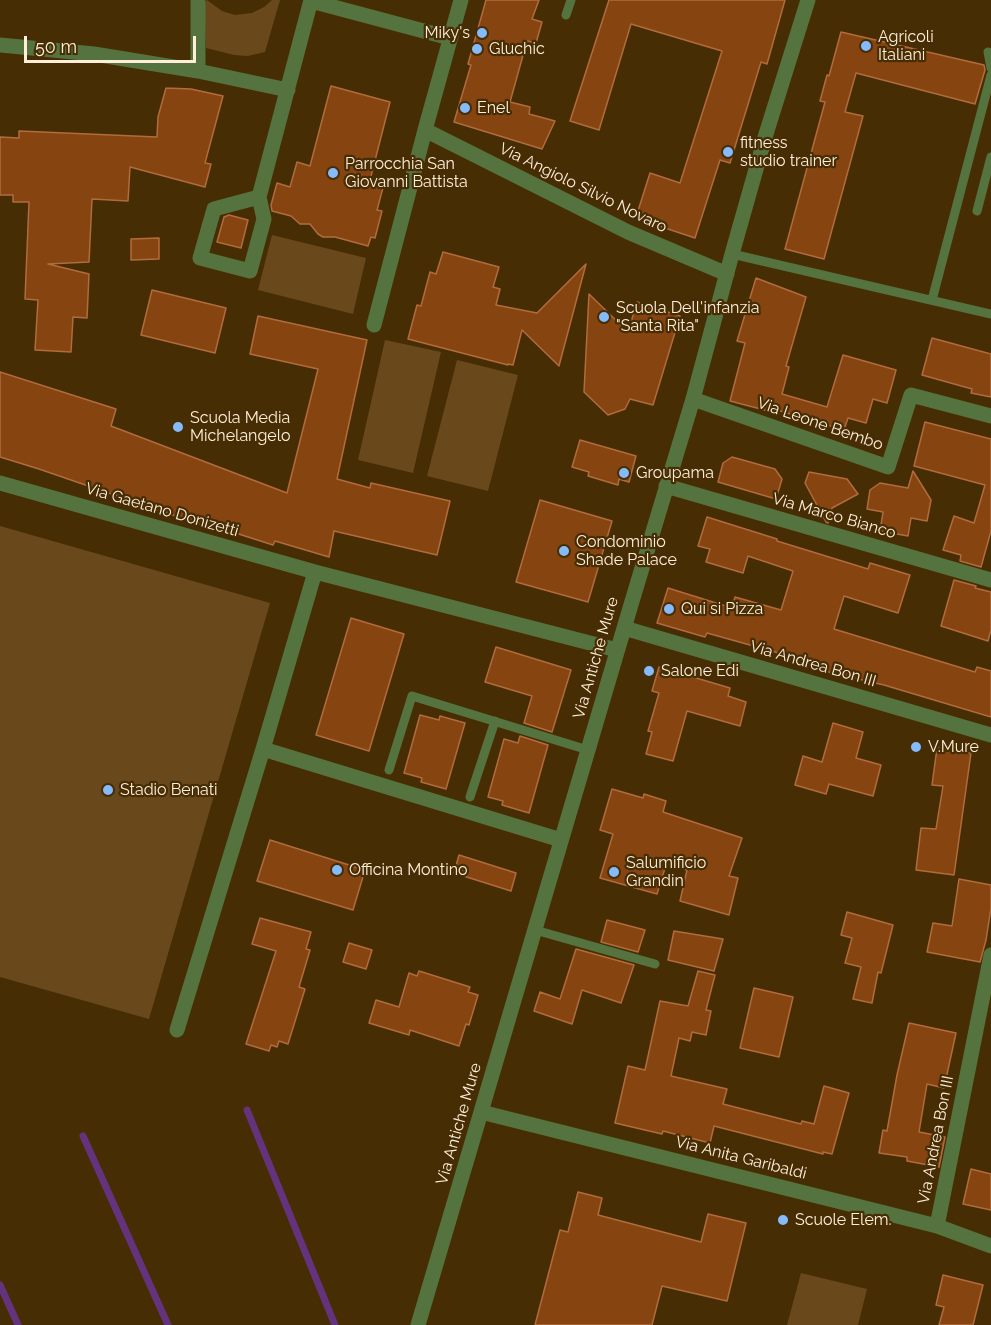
<!DOCTYPE html>
<style>
body{margin:0}
#map{position:relative;width:991px;height:1325px;overflow:hidden;background:#472d04;font-family:Raleway,sans-serif}
canvas{display:block}
.scale{position:absolute;left:24px;top:36px;width:172px;height:27px;box-sizing:border-box;border:3px solid #ffeeda;border-top:0;padding-left:8px;font-size:18px;line-height:21px;white-space:nowrap;color:#ffeeda;-webkit-text-stroke:4px #472d04;paint-order:stroke}
</style>
<div id="map">
<canvas width="991" height="1325"></canvas>
<div class="scale">50 m</div>
</div>
<script>
const ctx = document.querySelector('canvas').getContext('2d');
ctx.lineJoin = 'round';
function fillPath(path, color) {
  ctx.fillStyle = color;
  ctx.fill(path, 'evenodd');
}
function poly(rows) {
  const path = new Path2D();
  for (const r of rows) {
    path.moveTo(r[0], r[1]);
    for (let i = 2; i < r.length; i += 2) path.lineTo(r[i], r[i + 1]);
  }
  return path;
}
function stroke(path, color, width, dash) {
  ctx.strokeStyle = color;
  ctx.lineWidth = width;
  ctx.lineCap = dash ? 'butt' : 'round';
  ctx.setLineDash(dash || []);
  ctx.stroke(path);
}
function label(font, color, halo, rows, align = 'center') {
  ctx.font = font + ' Raleway,sans-serif';
  ctx.lineWidth = 4.5;
  ctx.setLineDash([]);
  ctx.textBaseline = 'middle';
  ctx.strokeStyle = halo;
  ctx.fillStyle = color;
  for (const [text, x, y, turn = 0] of rows) {
    ctx.save();
    ctx.translate(x, y);
    ctx.rotate((+turn || 0) * Math.PI / 180);
    ctx.textAlign = isNaN(turn) ? turn : align;
    if (halo) ctx.strokeText(text, 0, 0);
    ctx.fillText(text, 0, 0);
    ctx.restore();
  }
}
fillPath(poly([
 [207,0,222,11,235,15,252,13,264,7,272,0,280,0,265,52,248,56,234,55,206,48,204,3],
 [272,235,366,258,353,314,258,290],
 [385,340,441,352,413,473,358,460],
 [457,360,518,375,488,491,427,476],
 [0,526,270,603,149,1019,0,977],
 [801,1273,867,1289,858,1325,787,1325]
]), '#69491b');
stroke(poly([
 [247,1110,335,1325],
 [83,1136,168,1325],
 [0,1285,18,1325]
]), '#65327e', 7);
const building = poly([
 [486,0,539,0,532,19,542,22,536,43,527,41,510,102,530,107,529,114,555,121,542,149,454,122,471,65,468,64,486,0],
 [609,0,785,0,767,64,761,62,730,163,720,160,695,238,647,222,649,217,637,214,650,173,680,183,722,51,631,24,599,130,570,121,609,0],
 [841,32,984,65,985,70,975,104,856,73,845,112,863,116,824,259,785,249,825,102,820,101,827,75,829,76,841,32],
 [331,86,390,102,370,180,384,184,377,210,382,211,375,238,371,237,368,246,335,237,323,237,318,234,310,224,300,224,291,216,272,211,271,205,277,183,290,187,297,162,310,166,331,86],
 [166,88,191,89,223,96,205,163,211,164,205,187,130,167,128,201,92,199,89,262,48,264,89,274,87,318,73,317,71,352,35,350,38,300,25,299,29,202,13,202,13,195,0,195,0,137,19,138,19,131,157,137,158,117,166,88],
 [229,215,248,220,241,248,217,242,224,217,229,215],
 [159,238,159,259,131,260,131,239,159,238],
 [443,252,499,267,493,287,500,289,496,305,537,313,586,264,559,366,522,330,513,365,508,364,508,365,408,339,417,305,421,306,430,272,436,274,443,252],
 [756,278,806,297,786,366,789,367,782,394,827,407,843,355,896,370,887,403,873,399,866,423,848,418,844,430,777,410,776,413,730,401,745,343,737,341,756,278],
 [152,290,226,308,215,353,141,335,152,290],
 [589,294,628,332,637,302,680,316,653,405,630,399,625,409,608,415,584,392,589,294],
 [258,316,367,340,337,479,370,488,371,483,450,501,437,555,334,531,329,557,275,541,273,545,220,528,219,531,39,469,0,457,0,372,116,409,111,426,287,493,318,369,250,354,258,316],
 [932,338,991,354,991,397,971,393,972,389,922,375,932,338],
 [925,422,991,439,991,531,981,567,960,561,961,555,943,550,954,516,974,523,985,485,914,466,925,422],
 [580,440,636,456,629,482,619,479,618,485,588,476,589,472,572,467,580,440],
 [732,457,775,469,782,479,776,499,718,482,723,463,732,457],
 [913,471,931,500,927,521,911,518,908,536,880,531,883,512,867,509,870,490,880,483,908,488,913,471],
 [809,472,847,479,858,494,832,508,828,523,826,522,805,483,809,472],
 [540,500,612,521,588,602,516,582,540,500],
 [707,517,777,539,777,541,868,569,870,563,910,575,898,613,844,596,834,629,975,672,977,667,991,671,991,717,884,685,824,671,825,666,707,633,705,637,657,623,668,588,732,608,735,597,781,610,793,571,748,556,743,573,706,562,710,549,698,546,707,517],
 [954,580,976,586,975,588,991,592,991,630,988,641,941,626,954,580],
 [351,618,404,634,369,751,316,735,351,618],
 [496,647,571,670,552,732,524,723,532,696,485,682,496,647],
 [659,667,730,688,728,696,746,702,740,726,687,711,673,761,646,754,652,732,648,731,659,693,652,691,659,667],
 [420,715,439,720,440,716,465,723,446,789,421,782,422,778,404,773,420,715],
 [833,723,863,732,856,758,881,765,873,796,829,784,826,794,795,785,803,756,822,762,833,723],
 [520,736,548,745,529,813,502,805,503,801,488,797,504,739,518,743,520,736],
 [937,748,971,753,954,875,916,870,921,828,936,829,943,786,932,785,937,748],
 [612,789,643,798,644,794,666,801,663,812,742,838,729,876,738,878,729,915,680,901,687,870,666,865,657,894,600,878,613,834,600,830,612,789],
 [270,840,365,870,353,910,257,881,270,840],
 [459,855,516,873,511,891,454,873,459,855],
 [959,879,991,885,991,908,986,940,980,962,927,952,933,923,952,926,959,879],
 [847,912,893,925,881,973,878,972,872,1003,853,999,861,967,845,963,852,938,841,935,847,912],
 [260,918,311,932,306,949,310,950,299,987,305,989,288,1044,279,1041,277,1047,271,1045,269,1051,246,1044,276,951,252,944,260,918],
 [607,920,645,930,638,952,601,942,607,920],
 [674,931,723,939,714,971,668,960,674,931],
 [349,943,372,950,366,969,343,962,349,943],
 [576,949,634,965,621,1003,582,990,572,1024,534,1011,540,992,560,999,576,949],
 [419,971,470,987,468,992,478,995,469,1025,466,1024,459,1046,410,1030,409,1035,369,1023,376,1000,399,1007,409,973,417,976,419,971],
 [698,971,715,975,706,1010,711,1011,706,1035,692,1032,690,1041,679,1038,671,1076,727,1089,723,1104,801,1124,802,1121,814,1124,824,1086,849,1093,832,1154,823,1152,823,1154,714,1126,710,1143,663,1131,662,1134,615,1123,628,1066,645,1070,660,1001,688,1006,698,971],
 [754,988,793,997,779,1057,740,1048,754,988],
 [909,1023,956,1033,944,1088,927,1084,919,1132,945,1137,939,1167,907,1161,907,1157,879,1153,883,1130,887,1131,897,1075,909,1023],
 [971,1169,991,1174,991,1210,963,1204,971,1169],
 [578,1192,602,1198,598,1215,701,1242,708,1214,746,1223,727,1301,662,1286,652,1325,535,1325,560,1230,568,1232,578,1192],
 [943,1275,983,1285,973,1325,939,1325,944,1307,936,1305,943,1275]
]);
fillPath(building, '#864410');
stroke(building, '#b16c3d', 1.5);
stroke(poly([
 [566,15,571,0],
 [988,52,991,68],
 [977,211,991,157],
 [732,254,991,314],
 [932,300,991,75],
 [389,770,412,696,588,750],
 [470,797,495,721],
 [535,930,655,964]
]), '#54733e', 9);
stroke(poly([
 [311,1,450,38],
 [0,45,94,54,198,71,288,90],
 [198,71,198,0],
 [425,130,628,232,727,274],
 [259,197,214,209,200,258,250,271,264,219,259,197,311,0],
 [374,325,425,130,461,0],
 [693,399,888,467,911,395,991,416],
 [0,483,315,572,617,650],
 [666,486,991,580],
 [624,628,991,735],
 [263,749,561,840],
 [177,1030,263,749,315,572],
 [481,1112,937,1226,991,1246],
 [937,1226,991,955],
 [418,1325,630,608,693,399,732,254,766,134,808,0]
]), '#54733e', 15);
for (const [x, y, r, color] of [
 [482,33,6,"#85bbfb"],
 [866,46,6,"#85bbfb"],
 [477,49,6,"#85bbfb"],
 [465,108,6,"#85bbfb"],
 [728,152,6,"#85bbfb"],
 [333,173,6,"#85bbfb"],
 [604,317,6,"#85bbfb"],
 [178,427,6,"#85bbfb"],
 [624,473,6,"#85bbfb"],
 [564,551,6,"#85bbfb"],
 [669,609,6,"#85bbfb"],
 [649,671,6,"#85bbfb"],
 [916,747,6,"#85bbfb"],
 [108,790,6,"#85bbfb"],
 [337,870,6,"#85bbfb"],
 [614,872,6,"#85bbfb"],
 [783,1220,6,"#85bbfb"]
]) {
  const dot = new Path2D();
  dot.arc(x, y, r, 0, 2 * Math.PI);
  ctx.fillStyle = color;
  ctx.fill(dot);
  stroke(dot, '#472d04', 2);
}
label('16px', '#ffeeda', '#472d04', [
 ["Miky's",470,33,"right"],
 ["Agricoli",878,37],
 ["Italiani",878,55],
 ["Gluchic",489,49],
 ["Enel",477,108],
 ["fitness",740,143],
 ["studio trainer",740,161],
 ["Parrocchia San",345,164],
 ["Giovanni Battista",345,182],
 ["Scuola Dell'infanzia",616,308],
 ["\"Santa Rita\"",616,326],
 ["Scuola Media",190,418],
 ["Michelangelo",190,436],
 ["Groupama",636,473],
 ["Condominio",576,542],
 ["Shade Palace",576,560],
 ["Qui si Pizza",681,609],
 ["Salone Edi",661,671],
 ["V.Mure",928,747],
 ["Stadio Benati",120,790],
 ["Salumificio",626,863],
 ["Grandin",626,881],
 ["Officina Montino",349,870],
 ["Scuole Elem.",795,1220]
], 'left');
label('16px', '#ffeeda', '#472d04', [
 ["Via Angiolo Silvio Novaro",583,188,26],
 ["Via Leone Bembo",820,424,19],
 ["Via Gaetano Donizetti",162,510,16],
 ["Via Marco Bianco",834,516,16],
 ["Via Antiche Mure",596,658,-74],
 ["Via Andrea Bon III",813,664,16],
 ["Via Antiche Mure",459,1124,-74],
 ["Via Andrea Bon III",936,1140,-79],
 ["Via Anita Garibaldi",741,1158,14]
]);
</script>
